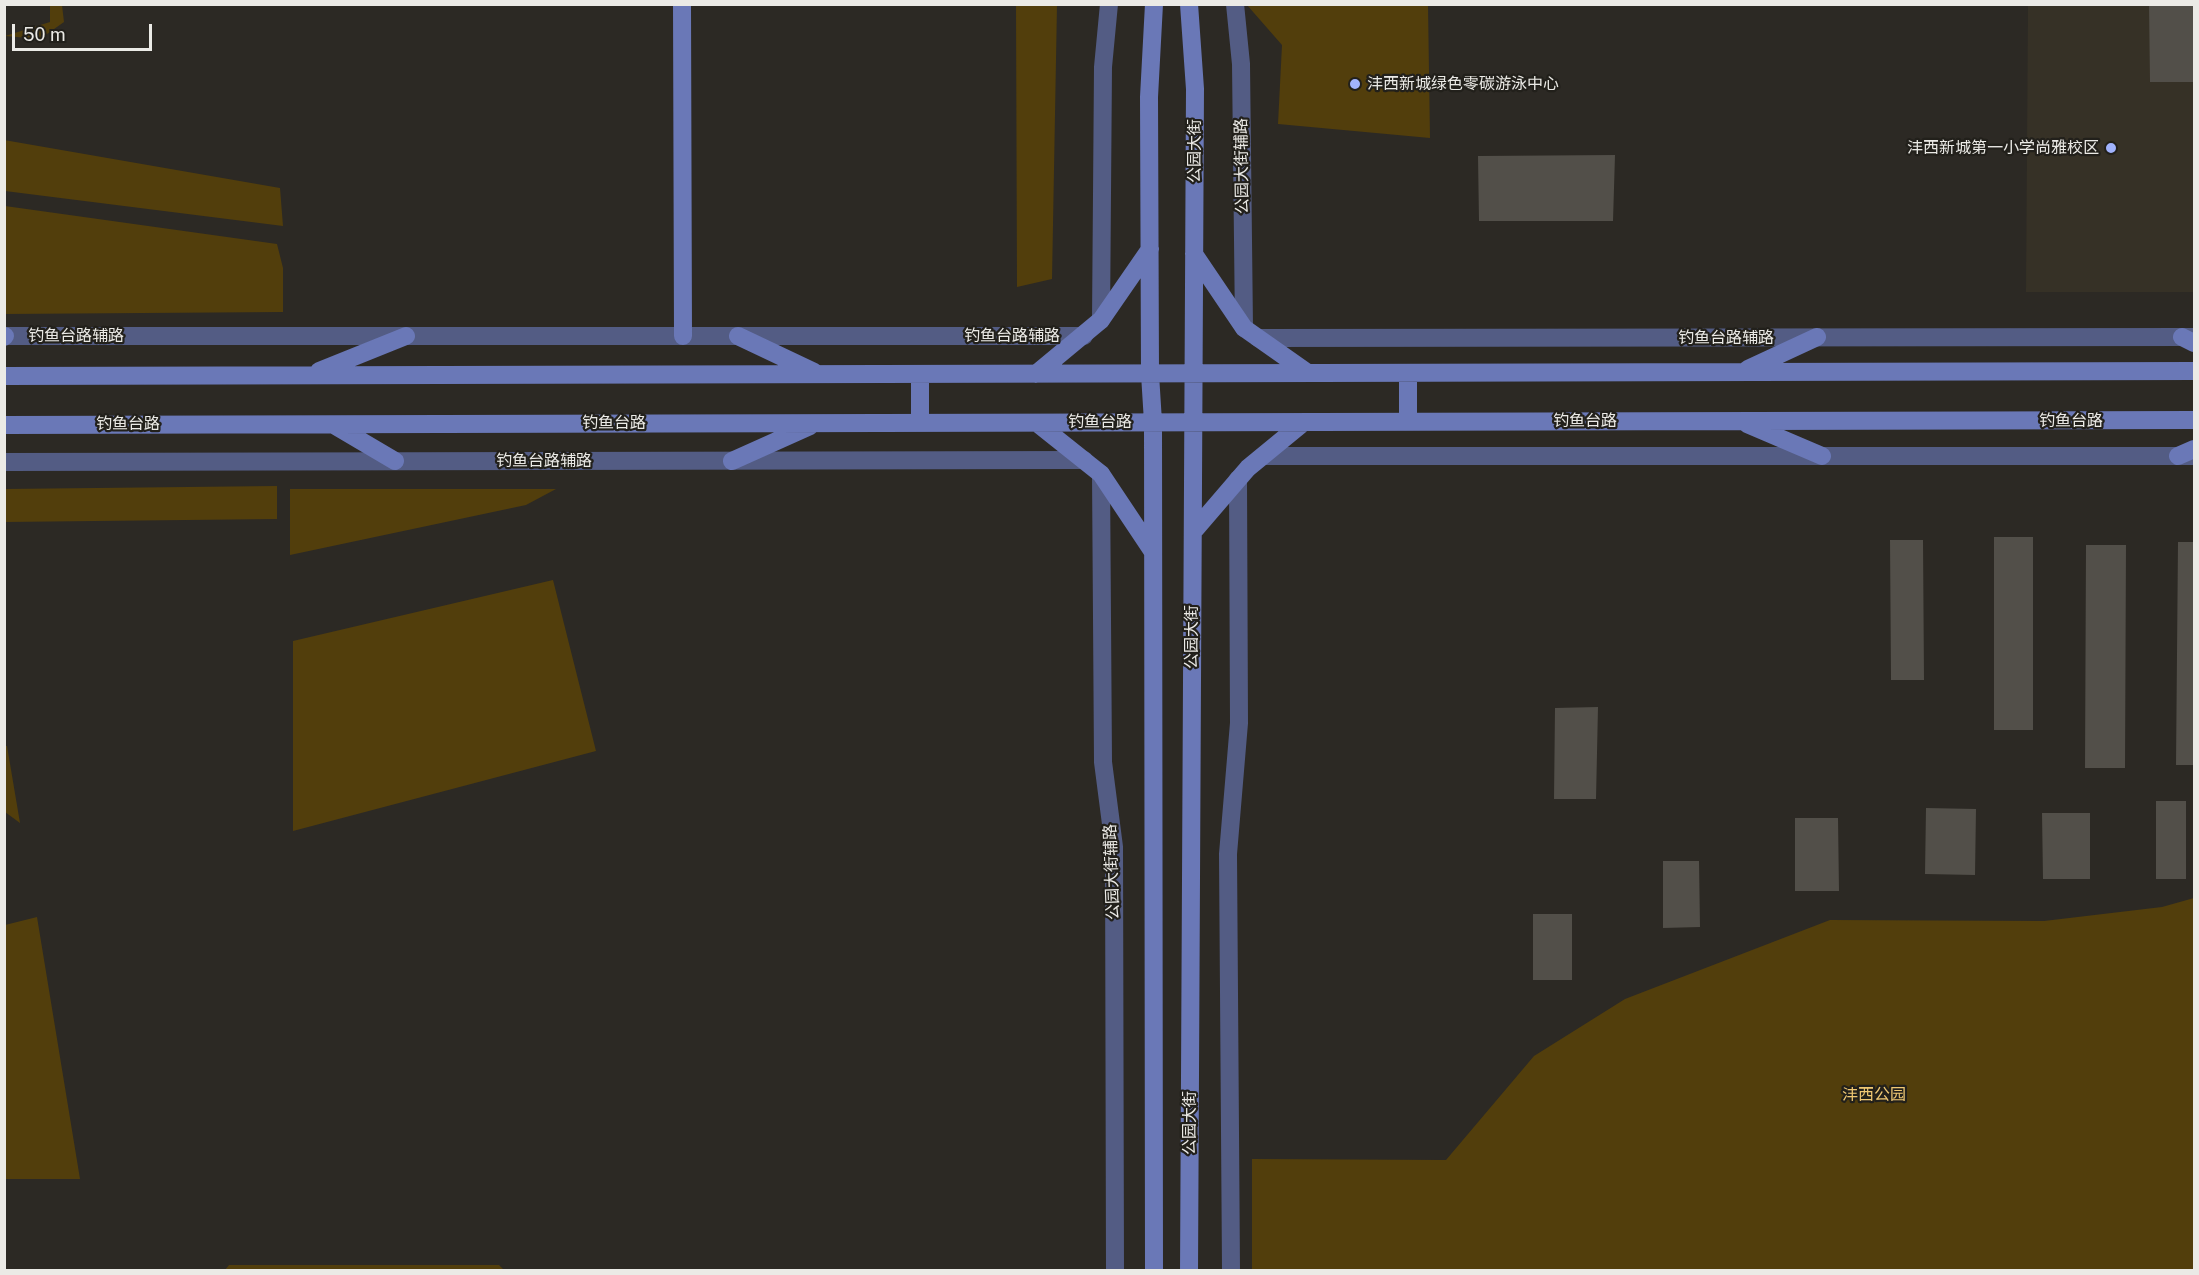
<!DOCTYPE html>
<meta charset="utf-8">
<style>
body{margin:0}
#map{position:relative;width:2199px;height:1275px;overflow:hidden;background:#2c2924;font-family:"Public Sans",sans-serif}
canvas{display:block}
.frame{position:absolute;inset:0;border:6px solid #ebeae6;pointer-events:none}
.scale{position:absolute;left:12px;top:24px;width:140px;height:27px;box-sizing:border-box;border:3px solid #ebeae6;border-top:0;padding-left:8px;font-size:18px;line-height:21px;white-space:nowrap;color:#ebeae6;-webkit-text-stroke:4px #22201b;paint-order:stroke}
</style>
<div id="map">
<canvas width="2199" height="1275"></canvas>
<div class="frame"></div>
<div class="scale">50 m</div>
</div>
<script>
const ctx = document.querySelector('canvas').getContext('2d');
ctx.lineJoin = 'round';
function fillPath(path, color) {
  ctx.fillStyle = color;
  ctx.fill(path, 'evenodd');
}
function poly(rows) {
  const path = new Path2D();
  for (const r of rows) {
    path.moveTo(r[0], r[1]);
    for (let i = 2; i < r.length; i += 2) path.lineTo(r[i], r[i + 1]);
  }
  return path;
}
function stroke(path, color, width, dash) {
  ctx.strokeStyle = color;
  ctx.lineWidth = width;
  ctx.lineCap = dash ? 'butt' : 'round';
  ctx.setLineDash(dash || []);
  ctx.stroke(path);
}
function label(font, color, halo, rows, align = 'center') {
  ctx.font = font + ' "Public Sans","Noto Sans SC",sans-serif';
  ctx.lineWidth = 4.5;
  ctx.setLineDash([]);
  ctx.textBaseline = 'middle';
  ctx.strokeStyle = halo;
  ctx.fillStyle = color;
  for (const [text, x, y, turn = 0] of rows) {
    ctx.save();
    ctx.translate(x, y);
    ctx.rotate((+turn || 0) * Math.PI / 180);
    ctx.textAlign = isNaN(turn) ? turn : align;
    if (halo) ctx.strokeText(text, 0, 0);
    ctx.fillText(text, 0, 0);
    ctx.restore();
  }
}
fillPath(poly([
 [2028,5,2194,5,2194,292,2026,292]
]), '#363126');
fillPath(poly([
 [50,5,62,5,64,22,40,39,5,36,50,22],
 [1016,5,1057,5,1052,279,1017,287],
 [1247,5,1428,5,1430,138,1278,124,1282,45],
 [4,140,280,188,283,226,5,191],
 [5,206,277,244,283,268,283,312,5,314],
 [277,486,277,519,5,522,5,489],
 [290,489,556,489,526,505,290,555],
 [553,580,596,751,293,831,293,641],
 [5,746,7,746,20,823,5,812],
 [2194,898,2194,1270,1252,1270,1252,1159,1446,1160,1534,1056,1625,999,1830,920,2044,921,2162,907],
 [37,917,80,1179,5,1179,5,925],
 [229,1265,499,1265,504,1270,225,1270]
]), '#523e0c');
fillPath(poly([
 [2149,4,2194,4,2194,82,2150,82],
 [1615,155,1613,221,1479,221,1478,156],
 [1994,537,2033,537,2033,730,1994,730],
 [1890,540,1923,540,1924,680,1891,680],
 [2178,542,2194,542,2194,765,2176,765],
 [2086,545,2126,545,2125,768,2085,768],
 [1598,707,1596,799,1554,799,1555,708],
 [2156,801,2186,801,2186,879,2156,879],
 [1926,808,1976,809,1975,875,1925,874],
 [2042,813,2090,813,2090,879,2043,879],
 [1795,818,1838,818,1839,891,1795,891],
 [1663,861,1699,861,1700,927,1663,928],
 [1533,914,1572,914,1572,980,1533,980]
]), '#524f49');
stroke(poly([
 [1235,4,1241,64,1244,328],
 [1101,320,1103,67,1109,4],
 [4,336,1084,336],
 [1258,338,2194,337],
 [1263,456,2194,456],
 [4,462,1084,460],
 [1101,474,1103,762,1114,847,1115,1270],
 [1231,1270,1228,854,1239,723,1238,479]
]), '#535c84', 18);
stroke(poly([
 [682,4,683,336],
 [1189,4,1195,89,1189,1270],
 [1194,254,1244,328,1308,373],
 [738,336,814,372],
 [4,337,5,336],
 [2182,337,2194,343],
 [1748,369,1817,337],
 [319,371,406,336],
 [1408,373,1408,422],
 [920,374,920,423],
 [1036,374,1101,320,1150,249],
 [4,376,2194,371],
 [1037,423,1101,474,1153,552],
 [1747,424,1822,456],
 [4,425,2194,420],
 [334,425,395,461],
 [2178,456,2194,449],
 [732,461,810,426],
 [1193,532,1248,468,1304,422],
 [1154,1270,1153,422,1150,374,1149,97,1154,4]
]), '#6a78b7', 18);
for (const [x, y, r, color] of [
 [1355,84,6,"#a1b3fd"],
 [2111,148,6,"#a1b3fd"]
]) {
  const dot = new Path2D();
  dot.arc(x, y, r, 0, 2 * Math.PI);
  ctx.fillStyle = color;
  ctx.fill(dot);
  stroke(dot, '#22201b', 2);
}
label('16px', '#ebeae6', '#22201b', [
 ["沣西新城绿色零碳游泳中心",1367,84],
 ["沣西新城第一小学尚雅校区",2099,148,"right"]
], 'left');
label('16px', '#ebeae6', '#22201b', [
 ["公园大街",1195,151,-90],
 ["公园大街辅路",1242,166,-91],
 ["钓鱼台路辅路",76,336],
 ["钓鱼台路辅路",1012,336],
 ["钓鱼台路辅路",1726,338],
 ["钓鱼台路",1585,421],
 ["钓鱼台路",2071,421],
 ["钓鱼台路",1100,422],
 ["钓鱼台路",614,423],
 ["钓鱼台路",128,424],
 ["钓鱼台路辅路",544,461],
 ["公园大街",1192,637,-90],
 ["公园大街辅路",1112,872,-92],
 ["公园大街",1190,1123,-90]
]);
label('16px', '#f0c873', '#22201b', [
 ["沣西公园",1874,1095]
]);
</script>
